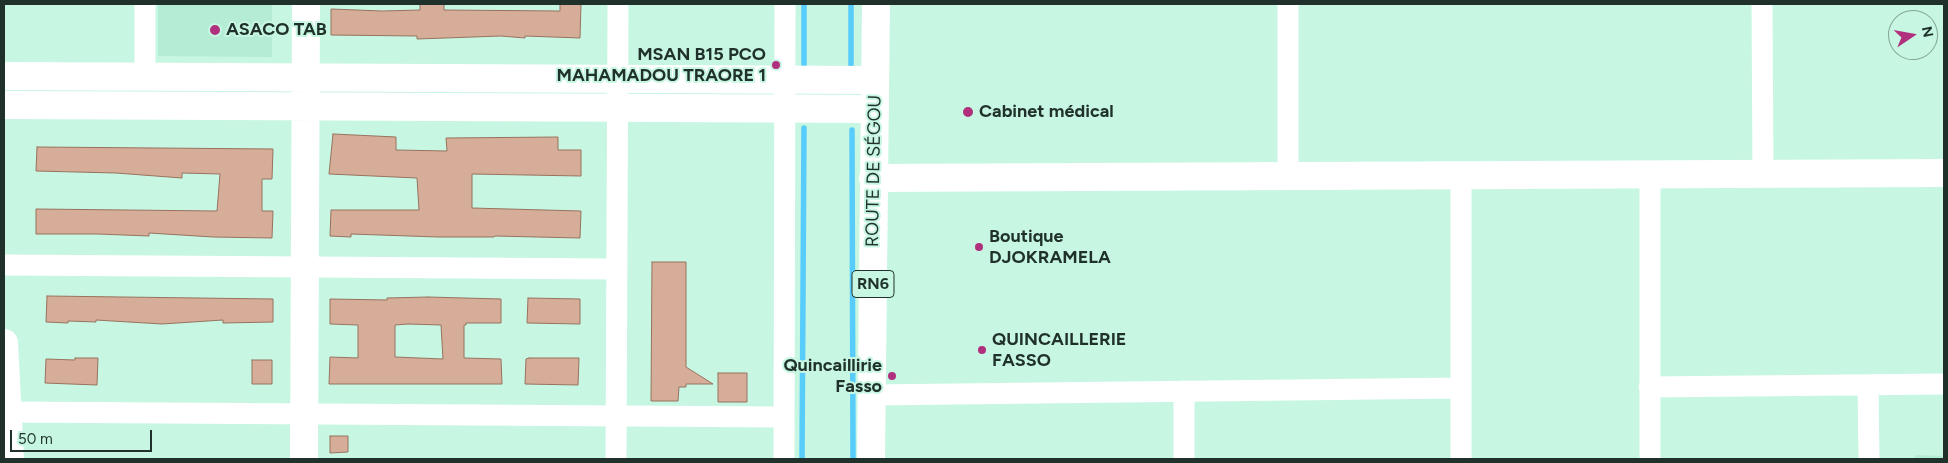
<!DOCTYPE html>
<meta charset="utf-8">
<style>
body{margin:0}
#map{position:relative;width:1948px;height:463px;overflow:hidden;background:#c7f6e2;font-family:Figtree,sans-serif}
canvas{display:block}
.frame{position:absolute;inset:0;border:5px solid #1f312a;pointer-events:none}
.north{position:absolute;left:1888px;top:10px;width:50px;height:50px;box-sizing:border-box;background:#c7f6e2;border:1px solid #84a798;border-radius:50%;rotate:78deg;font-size:14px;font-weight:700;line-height:20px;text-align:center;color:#1f312a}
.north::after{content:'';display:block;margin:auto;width:18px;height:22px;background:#b0307e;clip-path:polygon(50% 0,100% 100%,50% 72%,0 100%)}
.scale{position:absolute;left:10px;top:430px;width:142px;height:22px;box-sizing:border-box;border:2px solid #1f312a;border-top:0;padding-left:6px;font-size:15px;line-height:18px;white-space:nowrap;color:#1f312a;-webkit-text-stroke:4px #c7f6e2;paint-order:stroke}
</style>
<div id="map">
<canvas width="1948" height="463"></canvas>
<div class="frame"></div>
<div class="north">N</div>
<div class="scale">50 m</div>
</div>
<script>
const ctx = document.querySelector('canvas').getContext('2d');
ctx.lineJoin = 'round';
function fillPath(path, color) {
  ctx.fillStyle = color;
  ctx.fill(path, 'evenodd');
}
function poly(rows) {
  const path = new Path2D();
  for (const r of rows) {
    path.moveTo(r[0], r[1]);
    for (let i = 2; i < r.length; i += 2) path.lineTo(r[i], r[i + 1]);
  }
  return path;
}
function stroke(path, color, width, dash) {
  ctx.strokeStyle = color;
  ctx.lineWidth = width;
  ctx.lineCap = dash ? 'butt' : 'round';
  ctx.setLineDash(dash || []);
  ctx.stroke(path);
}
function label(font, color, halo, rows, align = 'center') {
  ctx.font = font + ' Figtree,sans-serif';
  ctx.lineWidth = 4;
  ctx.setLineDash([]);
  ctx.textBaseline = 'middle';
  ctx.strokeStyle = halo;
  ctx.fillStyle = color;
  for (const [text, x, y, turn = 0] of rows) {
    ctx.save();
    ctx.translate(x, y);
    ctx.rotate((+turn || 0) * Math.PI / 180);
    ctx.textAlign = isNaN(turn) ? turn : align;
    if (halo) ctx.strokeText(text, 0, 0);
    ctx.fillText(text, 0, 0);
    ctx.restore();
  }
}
fillPath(poly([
 [158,4,272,4,272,57,158,56],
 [1915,455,1944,456,1944,459,1915,459]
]), '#b5ecd5');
stroke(poly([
 [851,4,851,70],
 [804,70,804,4],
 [852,130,853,459],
 [802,459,804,128]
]), '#58ccfa', 5.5);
const building = poly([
 [420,4,444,4,444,10,560,11,560,4,581,4,580,38,525,36,525,38,501,36,417,39,417,36,331,35,331,9,382,11,420,10,420,4],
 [333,134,396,137,396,150,447,151,446,138,558,137,558,150,581,150,581,176,472,174,472,208,581,211,580,238,495,236,494,237,438,237,351,234,351,237,330,236,331,210,419,210,417,178,329,174,333,134],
 [37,147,273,149,272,179,262,179,262,211,273,211,272,238,213,237,149,233,149,236,98,234,36,234,36,209,217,211,220,174,182,173,182,178,116,173,36,171,37,147],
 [652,262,686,262,686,367,713,384,686,384,686,387,679,387,678,401,651,401,652,262],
 [47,296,273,299,273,322,223,323,223,320,162,324,96,320,96,322,68,321,68,323,46,322,47,296],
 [428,297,501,299,501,323,466,323,466,325,464,325,464,358,501,359,502,384,329,384,330,357,358,358,358,325,330,324,330,299,387,300,387,298,428,297],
 [408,324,441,325,443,359,395,357,395,325,408,324],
 [528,298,580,299,580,324,527,323,528,298],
 [75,358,98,358,97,385,45,383,46,359,75,360,75,358],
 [529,358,579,358,578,385,525,384,526,359,529,358],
 [252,360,272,360,272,384,252,384,252,360],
 [718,373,747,373,747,402,718,402,718,373],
 [330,436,348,436,348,452,330,453,330,436]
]);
fillPath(building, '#d6ad99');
stroke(building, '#97725f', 1);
stroke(poly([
 [1288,4,1288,176],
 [1762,4,1763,174],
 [145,77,145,4],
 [1461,175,1461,459],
 [1650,175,1650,459],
 [4,265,617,269],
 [1868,385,1869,459],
 [1649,387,1944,384],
 [872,395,1460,388],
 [8,412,784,417],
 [616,459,618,4],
 [784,459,785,4],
 [1184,459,1184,391]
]), '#fff', 21);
stroke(poly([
 [4,76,875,80],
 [4,105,875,109],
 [873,178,1944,173],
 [4,343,10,459],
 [304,459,306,4]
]), '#fff', 28);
stroke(poly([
 [871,459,876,4]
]), '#fff', 28);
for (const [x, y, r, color] of [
 [215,30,6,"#b0307e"],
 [776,65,5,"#b0307e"],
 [968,112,6,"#b0307e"],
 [979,247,5,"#b0307e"],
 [982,350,5,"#b0307e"],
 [892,376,5,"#b0307e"]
]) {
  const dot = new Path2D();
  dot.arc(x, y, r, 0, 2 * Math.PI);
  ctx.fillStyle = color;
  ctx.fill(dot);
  stroke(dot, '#c7f6e2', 2);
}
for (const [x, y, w] of [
 [873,284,42]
]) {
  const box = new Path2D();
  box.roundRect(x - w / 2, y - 13.5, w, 27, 4);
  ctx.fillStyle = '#c7f6e2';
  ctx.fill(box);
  stroke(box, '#1f312a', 1);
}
label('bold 16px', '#1f312a', null, [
 ["RN6",873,284]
]);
label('bold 18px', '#1f312a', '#c7f6e2', [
 ["ASACO TAB",226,30],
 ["MSAN B15 PCO",766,55,"right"],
 ["MAHAMADOU TRAORE 1",766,76,"right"],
 ["Cabinet médical",979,112],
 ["Boutique",989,237],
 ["DJOKRAMELA",989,258],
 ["QUINCAILLERIE",992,340],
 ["FASSO",992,361],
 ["Quincaillirie",882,366,"right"],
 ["Fasso",882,387,"right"]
], 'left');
label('18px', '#1f312a', '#c7f6e2', [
 ["ROUTE DE SÉGOU",874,171,-89]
]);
</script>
